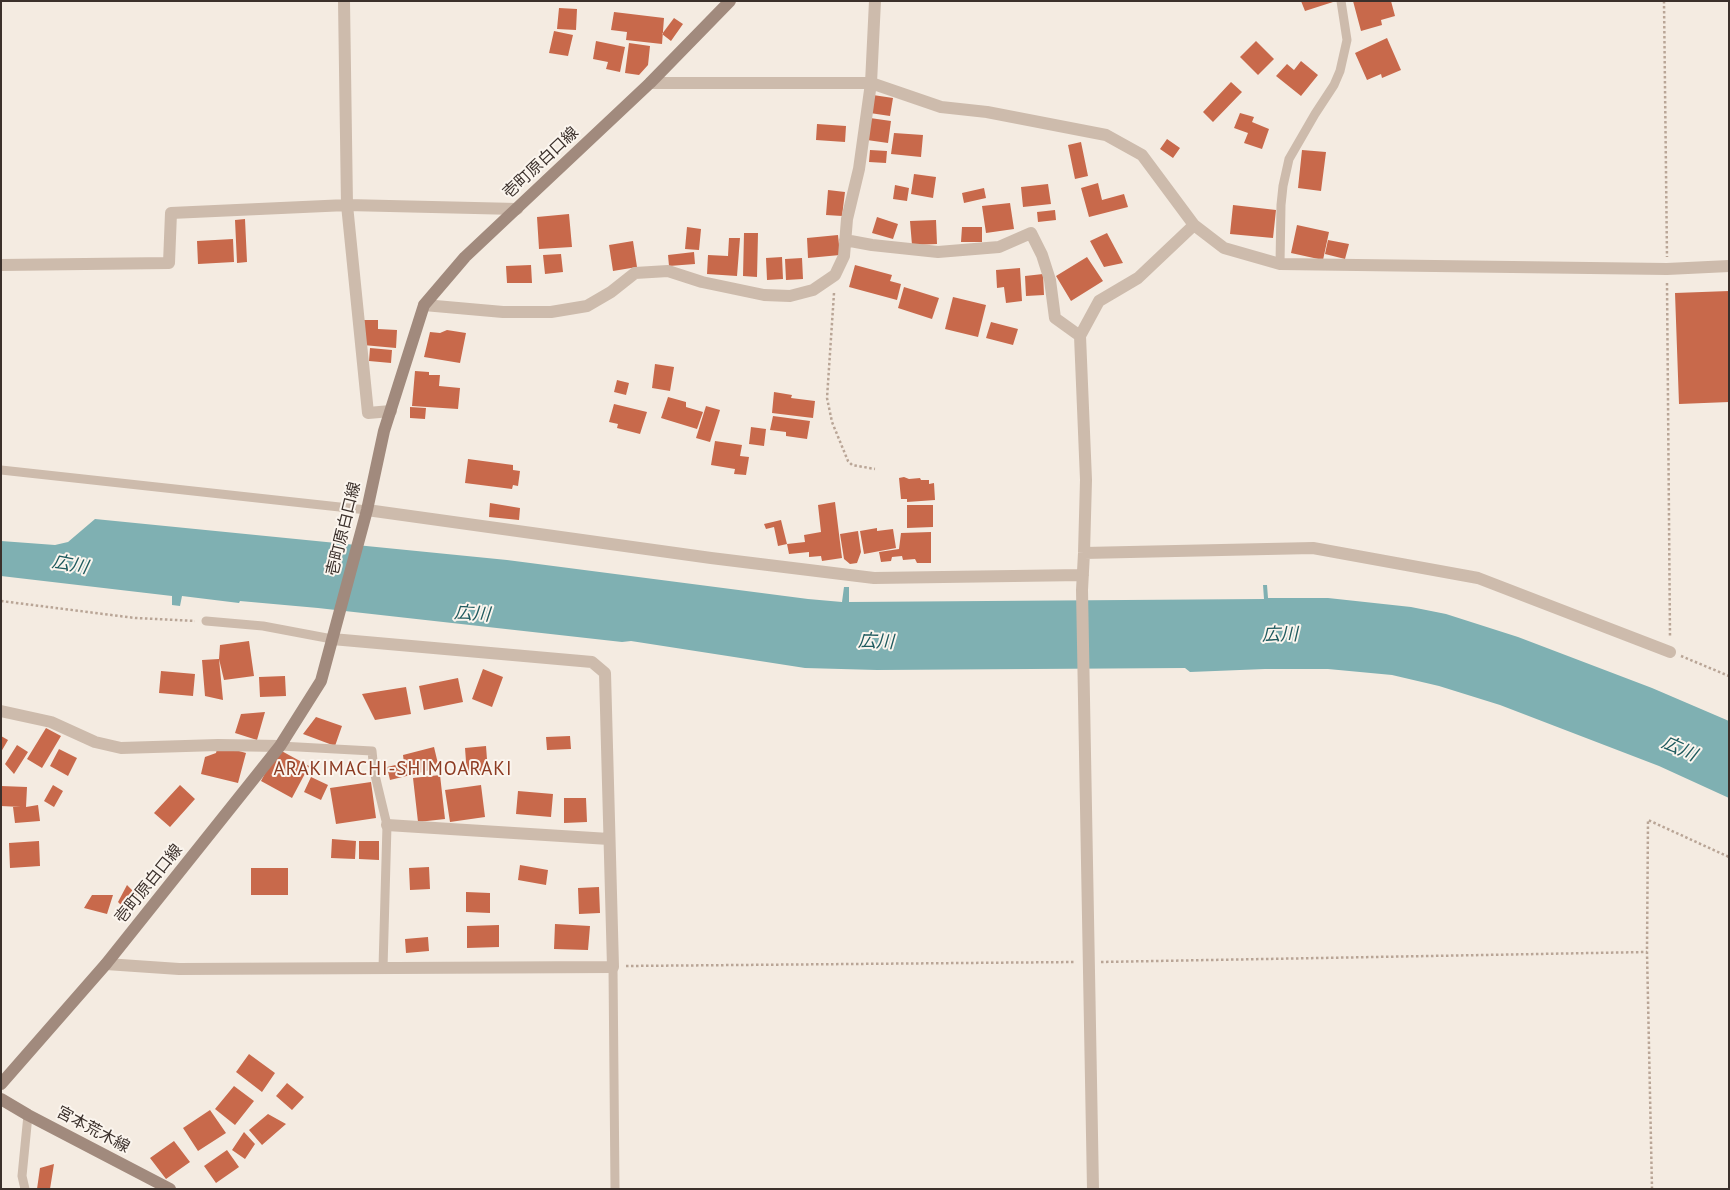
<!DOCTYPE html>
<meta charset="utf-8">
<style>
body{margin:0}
#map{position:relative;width:1730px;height:1190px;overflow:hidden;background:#f4ebe1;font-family:"PT Sans",sans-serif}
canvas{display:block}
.frame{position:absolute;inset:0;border:2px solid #3b302b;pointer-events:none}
</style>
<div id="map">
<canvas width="1730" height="1190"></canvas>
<div class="frame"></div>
</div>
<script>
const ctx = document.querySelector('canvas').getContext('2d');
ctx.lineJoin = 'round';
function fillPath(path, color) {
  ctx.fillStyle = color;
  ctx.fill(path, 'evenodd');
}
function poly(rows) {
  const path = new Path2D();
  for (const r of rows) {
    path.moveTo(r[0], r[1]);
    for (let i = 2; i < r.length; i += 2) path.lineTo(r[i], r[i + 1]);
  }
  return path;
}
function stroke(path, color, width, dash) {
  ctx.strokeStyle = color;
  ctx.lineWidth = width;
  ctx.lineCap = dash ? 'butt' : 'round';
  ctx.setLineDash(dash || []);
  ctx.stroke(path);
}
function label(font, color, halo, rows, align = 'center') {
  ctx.font = font + ' "PT Sans","Noto Sans JP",sans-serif';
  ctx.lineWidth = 4;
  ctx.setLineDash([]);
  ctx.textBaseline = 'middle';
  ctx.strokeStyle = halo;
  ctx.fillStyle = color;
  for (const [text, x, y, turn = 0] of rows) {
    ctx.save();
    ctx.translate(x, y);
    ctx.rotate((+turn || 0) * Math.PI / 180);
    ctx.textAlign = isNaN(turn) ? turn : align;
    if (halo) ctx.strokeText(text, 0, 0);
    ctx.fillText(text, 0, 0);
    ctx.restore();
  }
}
fillPath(poly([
 [95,519,507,560,808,599,842,602,844,587,849,587,849,602,1264,599,1263,585,1267,585,1268,598,1328,598,1411,607,1446,614,1518,637,1652,688,1729,721,1729,798,1659,766,1500,705,1439,686,1392,675,1328,669,1265,669,1190,672,1185,668,877,670,805,668,631,641,622,642,318,608,240,601,239,603,182,596,180,606,172,605,172,596,1,576,1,541,55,545,68,542]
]), '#7fb0b2');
fillPath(poly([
 [1301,1,1333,1,1333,2,1305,11],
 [1353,1,1391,1,1395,16,1381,20,1382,25,1361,31],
 [559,8,577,9,576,30,557,29],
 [614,12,664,18,662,44,626,40,627,32,611,30],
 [674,18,683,24,671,41,662,34],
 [554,31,573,35,568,56,549,53],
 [1387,38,1401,70,1382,78,1381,74,1367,80,1355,53],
 [596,41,625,47,620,72,606,69,608,62,593,59],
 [1256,41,1274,59,1258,75,1240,57],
 [629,43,650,46,648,65,639,75,625,73],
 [1301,61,1318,75,1301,96,1276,76,1287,64,1294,70],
 [1231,82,1242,92,1213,122,1203,112],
 [873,95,893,98,890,116,870,113],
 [1240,113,1254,117,1252,122,1269,129,1262,149,1244,143,1248,133,1234,128],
 [870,118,891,121,888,143,867,140],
 [817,124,846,126,845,142,816,140],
 [894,133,923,135,921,157,891,154],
 [1167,139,1180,148,1173,158,1160,149],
 [1081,142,1088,176,1075,179,1068,145],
 [870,150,887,151,886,163,869,162],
 [1302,150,1326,152,1321,191,1298,188],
 [914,174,936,177,933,198,911,194],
 [1098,183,1102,200,1124,194,1128,207,1089,217,1081,188],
 [1048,184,1051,204,1023,207,1021,187],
 [895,185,909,188,907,201,893,199],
 [984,188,986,198,964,203,962,193],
 [828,190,845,192,842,216,826,215],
 [1010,203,1014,229,986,233,982,206],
 [1233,205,1276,210,1273,238,1230,234],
 [1055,210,1056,220,1038,222,1037,212],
 [569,214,572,247,539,249,537,217],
 [877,217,898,224,893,239,872,233],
 [245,219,247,262,237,263,235,220],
 [936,220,937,244,912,245,910,221],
 [1297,225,1329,232,1323,260,1291,253],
 [687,227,701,229,699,250,685,249],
 [962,227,982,227,982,242,961,242],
 [744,233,758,233,757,277,743,276],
 [1107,233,1123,263,1104,267,1090,241],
 [838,235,840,255,808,258,807,238],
 [729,238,740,238,737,276,707,274,708,255,728,256],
 [233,239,234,262,198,264,197,241],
 [1328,240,1349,244,1345,259,1325,254],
 [633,241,637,267,613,271,609,245],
 [694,252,695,264,669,266,668,255],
 [561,254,563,272,545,274,543,255],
 [782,257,783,279,767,280,766,258],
 [1087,257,1103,281,1071,301,1056,276],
 [802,258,803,279,786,280,785,259],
 [531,265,532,283,507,283,506,266],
 [855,265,892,275,890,281,901,284,897,300,849,287],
 [1020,268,1022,301,1006,303,1004,287,997,288,996,270],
 [1043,274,1044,295,1026,296,1025,276],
 [904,287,939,298,932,319,898,308],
 [1729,291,1729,402,1679,404,1675,293],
 [953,297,986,305,978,337,945,329],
 [362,320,378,320,378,329,397,330,396,348,363,345],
 [991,322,1018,329,1013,345,986,338],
 [447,330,466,333,460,363,424,357,430,332,440,333],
 [370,348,392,350,391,363,369,361],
 [655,364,674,367,670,391,652,388],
 [415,371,429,372,429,375,440,375,439,386,460,388,458,409,412,406],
 [617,380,629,383,626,395,614,392],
 [774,392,792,395,791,398,815,401,813,418,772,413],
 [668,397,686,402,686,407,703,412,697,429,661,418],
 [614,404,647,412,640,434,617,428,618,424,609,422],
 [706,406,720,410,710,442,696,438],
 [410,407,426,408,425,419,410,418],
 [773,416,810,421,807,439,786,436,786,432,770,430],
 [751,427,766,429,764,446,749,444],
 [715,441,742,445,740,456,749,457,746,475,734,474,735,469,711,465],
 [468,459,513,465,513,470,520,471,518,486,513,485,512,489,465,483],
 [904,477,909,479,920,478,921,480,929,480,929,484,934,483,935,500,907,502,907,499,901,499,899,478],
 [835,502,842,558,822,561,821,556,809,557,809,552,789,554,787,544,805,542,804,535,821,532,818,505],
 [490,503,520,508,519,520,489,517],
 [907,505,933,505,933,527,907,528],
 [781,520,787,544,778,546,774,527,766,529,764,524],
 [877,528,877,531,893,529,896,548,864,554,860,531],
 [858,531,861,552,857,563,850,564,844,559,840,534],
 [931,532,931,563,917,563,915,559,903,560,902,556,892,557,891,561,881,562,879,552,899,549,901,533],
 [249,641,254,676,224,680,219,659,220,645],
 [219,659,223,700,205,696,202,660],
 [483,669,503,677,492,707,472,699],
 [161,671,195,674,193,696,159,693],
 [285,676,286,696,260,697,259,677],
 [458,678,463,702,424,710,419,686],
 [406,687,411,714,375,720,362,694],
 [265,712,257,740,235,733,241,714],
 [316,717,342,726,335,746,303,734],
 [46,728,61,736,42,768,27,759],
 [1,736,8,740,1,752],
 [570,736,571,749,547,750,546,737],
 [17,745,28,752,14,774,5,764],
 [218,745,246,753,238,783,201,774,205,757,216,753],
 [486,746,488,773,467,775,465,748],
 [434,747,439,768,390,780,387,767,404,763,403,755],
 [59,749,77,758,68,776,50,766],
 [278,749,309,766,292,798,261,781],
 [440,775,445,819,418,822,413,778],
 [311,777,328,785,321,800,304,792],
 [371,782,376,818,336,824,330,788],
 [53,785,63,791,54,807,44,801],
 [180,785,195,799,170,827,154,813],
 [481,785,485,817,450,822,445,790],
 [1,786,27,787,26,807,38,805,40,821,15,823,13,807,21,807,1,806],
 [518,791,553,794,551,817,516,814],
 [564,798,586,798,587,822,564,823],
 [332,839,356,841,355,859,331,858],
 [39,841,40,866,10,868,9,843],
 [359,841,379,841,379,860,359,859],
 [520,865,548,870,546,885,518,880],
 [429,867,430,889,410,890,409,868],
 [251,868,288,868,288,895,251,895],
 [127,885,137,895,124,908,118,902],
 [599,887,600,913,579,914,578,888],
 [466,892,490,893,490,913,466,912],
 [92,895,113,895,107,914,84,908],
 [555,924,590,926,588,950,554,949],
 [499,925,499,947,467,948,467,926],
 [428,937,429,951,406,953,405,939],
 [249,1054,275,1073,262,1092,236,1072],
 [287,1083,304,1097,292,1110,276,1096],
 [234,1086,254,1101,235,1125,215,1109],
 [210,1110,226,1133,198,1151,183,1128],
 [268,1114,286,1124,262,1145,249,1130],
 [244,1132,255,1144,245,1159,232,1150],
 [174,1141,190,1162,166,1179,150,1158],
 [227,1150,239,1167,216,1183,204,1166],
 [54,1164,50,1189,37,1189,40,1168]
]), '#c8694b');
stroke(poly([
 [1664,1,1667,257],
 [1667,283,1670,637],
 [834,293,827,398,832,422,848,461,852,465,875,469],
 [1,601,135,618,195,621],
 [1681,656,1729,676],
 [1101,962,1647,952],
 [626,966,1076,962],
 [1652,1189,1647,952,1648,820,1729,857]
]), '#b9a596', 2.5, [2.5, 2.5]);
stroke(poly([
 [1280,264,1281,205,1283,186,1289,159,1315,114,1334,85,1340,71,1347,40,1341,1],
 [1,470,367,510],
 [206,621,263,626,332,639],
 [280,746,372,751,374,771,387,825,383,968],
 [613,967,615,1189],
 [25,1189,22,1176,28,1115]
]), '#cdbbac', 9);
stroke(poly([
 [344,1,347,205,368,413,391,411],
 [650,83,871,83,941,107,987,112,1106,135,1142,155,1194,225,1224,248,1280,264,1667,269,1729,266],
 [845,240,872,245,938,252,999,247,1031,233,1042,255,1050,280,1055,318,1080,336],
 [1,265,169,263,171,213,347,205,517,209],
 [424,305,503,312,551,312,587,306,611,292,635,273,668,271,702,282,764,295,790,296,813,290,835,275,844,256,847,219,859,169,871,83,875,1],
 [367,510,711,558,874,578,1083,575],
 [1084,553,1313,548,1478,578,1670,652],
 [1,711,51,722,95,742,121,748,218,745,280,746],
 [387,825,609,839],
 [106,964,179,969,613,967,605,673,592,662,332,639],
 [1093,1189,1082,590,1084,553,1086,480,1080,336,1099,301,1138,278,1194,225]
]), '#cdbbac', 12);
stroke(poly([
 [1,1084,106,964,280,746,321,681,367,510,384,431,424,305,465,257,650,83,730,1],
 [1,1099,28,1115,170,1189]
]), '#a18a7d', 12);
label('16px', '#3b302b', '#fbf5ee', [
 ["壱町原白口線",541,163,-43],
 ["壱町原白口線",344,529,-76],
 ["壱町原白口線",149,884,-51],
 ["宮本荒木線",93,1130,28]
]);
label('italic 18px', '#1f5a5e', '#fbf5ee', [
 ["広川",70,565,11],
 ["広川",472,614,4],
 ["広川",1280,635,-1],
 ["広川",876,642,2],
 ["広川",1679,749,24]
]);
ctx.letterSpacing = '1px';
label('19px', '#8c3b22', '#fbf5ee', [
 ["ARAKIMACHI-SHIMOARAKI",393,770]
]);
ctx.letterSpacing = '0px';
</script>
